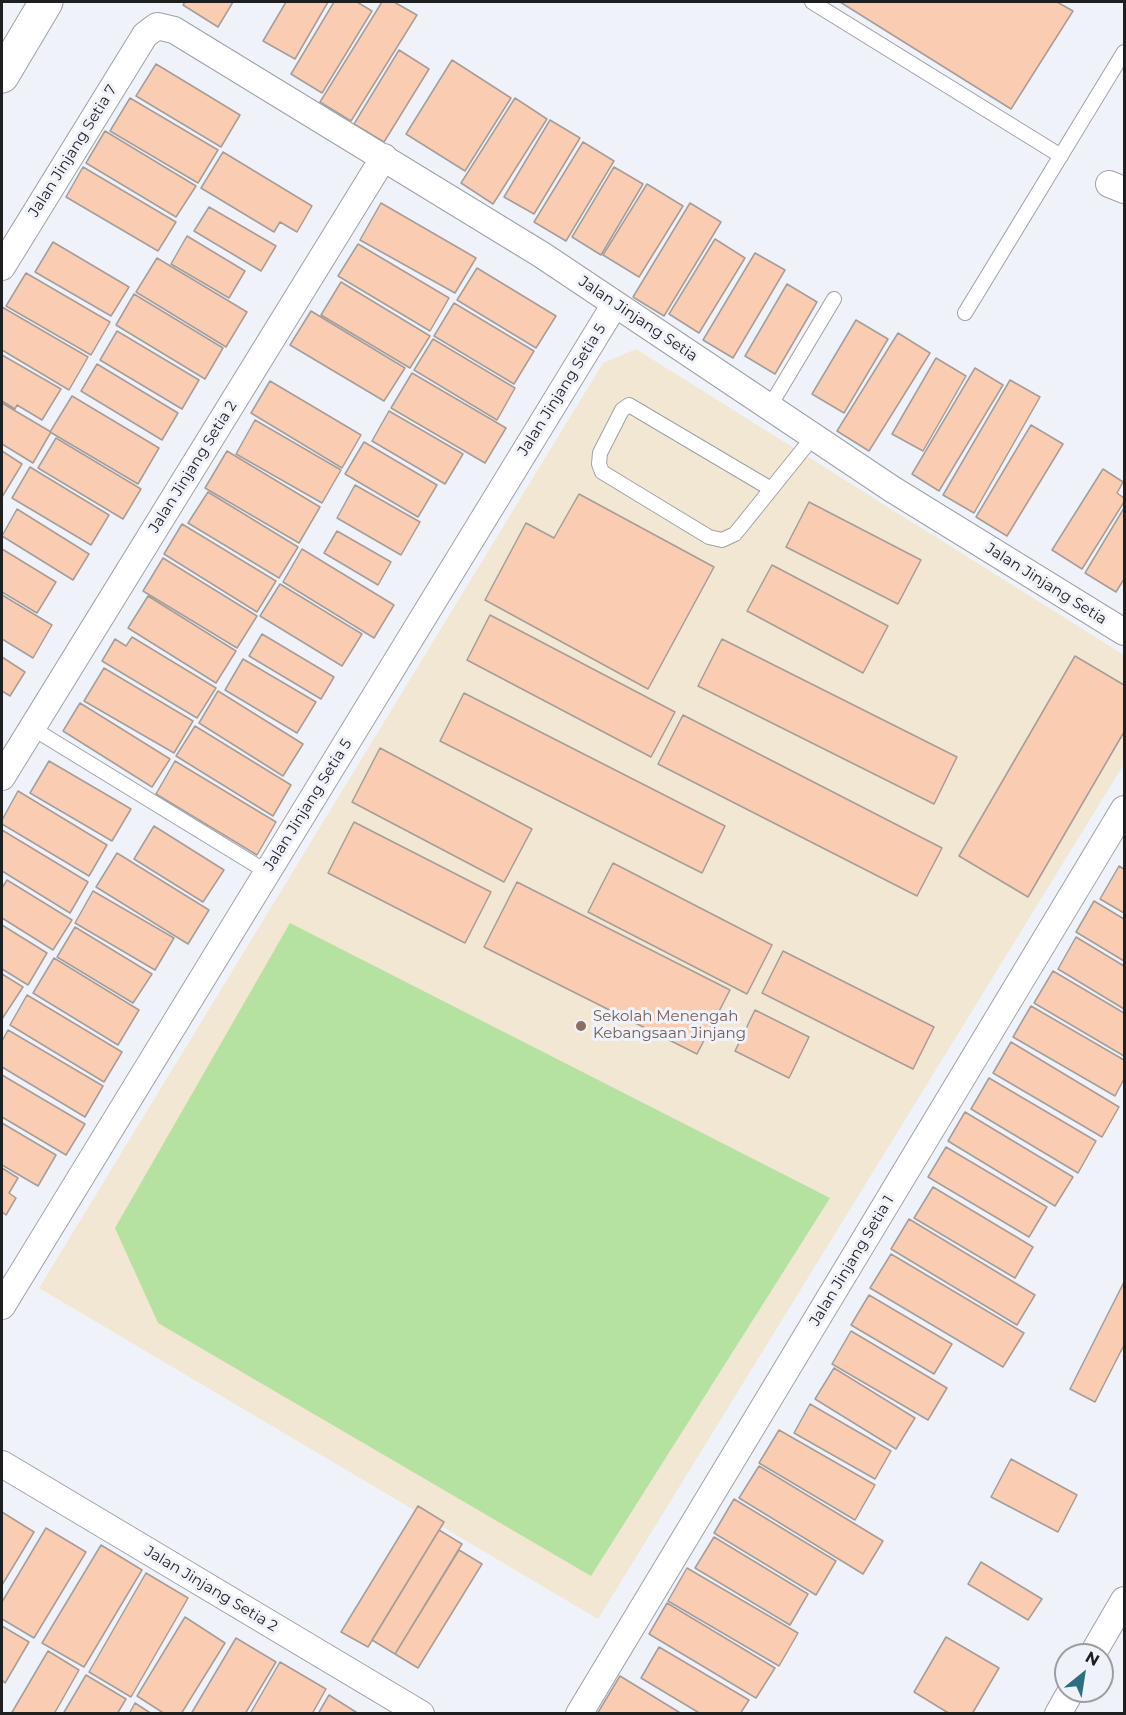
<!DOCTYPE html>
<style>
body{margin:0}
#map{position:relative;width:1126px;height:1715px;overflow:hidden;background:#f0f2f9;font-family:Montserrat,sans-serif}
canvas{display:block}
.frame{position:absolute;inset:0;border:3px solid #1e1f21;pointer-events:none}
.north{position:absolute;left:1054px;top:1643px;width:60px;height:60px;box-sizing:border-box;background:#f0f2f9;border:2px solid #9c9ea3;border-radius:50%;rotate:30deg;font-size:16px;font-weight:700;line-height:24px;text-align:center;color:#1e1f21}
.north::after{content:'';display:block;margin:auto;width:21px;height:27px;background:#2d6f82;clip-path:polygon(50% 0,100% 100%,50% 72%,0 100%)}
</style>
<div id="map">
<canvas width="1126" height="1715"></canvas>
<div class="frame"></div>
<div class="north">N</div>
</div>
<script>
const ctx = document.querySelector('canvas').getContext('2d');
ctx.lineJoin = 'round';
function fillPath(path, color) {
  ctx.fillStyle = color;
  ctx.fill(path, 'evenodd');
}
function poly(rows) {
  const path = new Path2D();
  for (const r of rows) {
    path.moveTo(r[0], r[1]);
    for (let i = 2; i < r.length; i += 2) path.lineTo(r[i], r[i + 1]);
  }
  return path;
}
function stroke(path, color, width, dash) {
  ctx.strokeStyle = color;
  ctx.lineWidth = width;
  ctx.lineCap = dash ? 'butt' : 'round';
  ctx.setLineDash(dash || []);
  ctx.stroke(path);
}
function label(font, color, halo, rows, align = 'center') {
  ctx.font = font + ' Montserrat,sans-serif';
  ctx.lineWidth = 6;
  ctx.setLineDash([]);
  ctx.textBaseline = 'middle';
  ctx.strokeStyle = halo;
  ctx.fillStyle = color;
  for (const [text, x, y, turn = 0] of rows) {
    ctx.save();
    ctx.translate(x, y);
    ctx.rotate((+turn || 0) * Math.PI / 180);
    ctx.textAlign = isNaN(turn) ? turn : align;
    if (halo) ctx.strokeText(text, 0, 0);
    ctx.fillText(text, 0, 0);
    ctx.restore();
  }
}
fillPath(poly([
 [636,349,1124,655,1124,764,598,1619,39,1288,603,363]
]), '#f2e7d2');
fillPath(poly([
 [290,923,830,1198,591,1576,158,1323,115,1228]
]), '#b5e2a1');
const building = poly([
 [185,2,233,2,218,27,183,5,185,2],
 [286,2,328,2,295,59,263,41,286,2],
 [334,2,357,2,372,11,322,93,291,74,334,2],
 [382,2,394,2,417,15,351,121,320,102,382,2],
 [840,2,1057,2,1073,11,1011,109,840,2],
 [399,50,429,69,384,142,354,124,399,50],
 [452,60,511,98,465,171,406,134,452,60],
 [156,64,240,115,221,147,136,96,156,64],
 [130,98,218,150,198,183,110,131,130,98],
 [515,98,547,119,493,204,461,183,515,98],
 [550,120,580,138,534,214,504,197,550,120],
 [105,131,196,186,176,217,86,163,105,131],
 [583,142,614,161,566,241,534,222,583,142],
 [223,152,312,206,297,232,280,222,274,232,201,188,223,152],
 [83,167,176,222,158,251,66,197,83,167],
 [614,167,643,184,601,255,572,237,614,167],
 [647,184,683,206,639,277,603,255,647,184],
 [381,203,476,258,455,293,360,240,381,203],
 [690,203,721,222,664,316,633,297,690,203],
 [209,207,276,246,261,271,194,231,209,207],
 [187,236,245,271,229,298,171,264,187,236],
 [715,239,745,258,699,333,669,314,715,239],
 [53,242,129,287,111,316,35,272,53,242],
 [358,244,449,298,430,331,338,276,358,244],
 [755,253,785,270,733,358,703,340,755,253],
 [157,258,247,312,226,347,136,292,157,258],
 [477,268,556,316,536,348,457,300,477,268],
 [26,273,110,322,91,355,6,306,26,273],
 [341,282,430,336,410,368,321,315,341,282],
 [787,284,817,302,775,374,745,356,787,284],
 [134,294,223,348,205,379,116,325,134,294],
 [454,303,534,351,514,384,434,336,454,303],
 [2,307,88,357,69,390,2,350,2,307],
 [311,311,405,368,384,401,290,345,311,311],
 [856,320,888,339,844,413,812,394,856,320],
 [117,331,199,380,182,409,100,360,117,331],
 [898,333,930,353,869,451,837,431,898,333],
 [433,339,515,388,497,420,414,370,433,339],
 [2,355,61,389,42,420,17,405,15,409,2,401,2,355],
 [936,358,966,376,923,451,892,434,936,358],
 [97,364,178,413,162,440,81,391,97,364],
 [975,368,1003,385,939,491,912,474,975,368],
 [412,373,506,428,485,463,391,408,412,373],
 [1010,380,1040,397,974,513,943,495,1010,380],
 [270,381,361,435,342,468,251,413,270,381],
 [72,396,159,448,138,484,50,432,72,396],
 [2,403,51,432,33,463,2,444,2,403],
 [389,411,463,454,445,484,372,441,389,411],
 [255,420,341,470,322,503,236,454,255,420],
 [1031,425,1063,444,1007,536,976,517,1031,425],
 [56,438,141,489,123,519,38,468,56,438],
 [364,442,437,485,418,517,345,474,364,442],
 [2,451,22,464,2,497,2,451],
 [227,451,320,507,299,543,205,488,227,451],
 [30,467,109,515,91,545,12,498,30,467],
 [1103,469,1123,482,1117,493,1124,498,1124,502,1082,569,1052,550,1103,469],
 [355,485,420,522,401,555,337,518,355,485],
 [208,492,298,547,279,578,188,523,208,492],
 [579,494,714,567,648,689,485,600,526,523,554,538,579,494],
 [809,502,921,560,898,604,786,547,809,502],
 [1124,508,1124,579,1116,592,1085,573,1124,508],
 [17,509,89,554,73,580,2,536,17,509],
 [182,524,276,581,257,612,164,554,182,524],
 [337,531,391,562,378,585,324,553,337,531],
 [2,549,56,582,37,613,2,592,2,549],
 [302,549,394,605,374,638,283,582,302,549],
 [163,558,257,616,237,648,143,591,163,558],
 [772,565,888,626,863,673,747,611,772,565],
 [280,584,362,634,342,666,260,616,280,584],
 [2,595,52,625,33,658,2,639,2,595],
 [148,596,236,651,216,683,128,628,148,596],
 [490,615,675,712,651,757,467,660,490,615],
 [262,634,334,677,321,699,249,656,262,634],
 [132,637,216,688,197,718,102,661,115,639,126,646,132,637],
 [722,639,957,757,934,804,698,686,722,639],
 [1075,656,1124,685,1124,732,1028,897,959,856,1075,656],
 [2,657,25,672,10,696,2,691,2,657],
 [243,659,316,702,297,733,225,690,243,659],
 [104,668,193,721,174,753,84,701,104,668],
 [218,691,303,744,283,776,199,723,218,691],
 [464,693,725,826,702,873,440,741,464,693],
 [80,703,170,759,152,787,63,731,80,703],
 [683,715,942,848,917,896,658,764,683,715],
 [195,726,291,785,273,816,176,756,195,726],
 [380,748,532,829,504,882,352,802,380,748],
 [49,761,131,809,112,841,30,793,49,761],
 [175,761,276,822,257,855,156,794,175,761],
 [18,791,107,845,89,876,2,824,2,820,18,791],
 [354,822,491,892,465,943,328,873,354,822],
 [154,826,224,870,203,902,134,859,154,826],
 [2,830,88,882,70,913,2,871,2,830],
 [117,853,209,910,188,944,96,887,117,853],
 [613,863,772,945,747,994,588,912,613,863],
 [1119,866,1124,869,1124,913,1100,899,1119,866],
 [7,880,72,920,53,950,2,918,2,888,7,880],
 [517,882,730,990,697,1054,484,947,517,882],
 [93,891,174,938,155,970,75,923,93,891],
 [1094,901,1124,919,1124,961,1076,932,1094,901],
 [2,925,47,953,28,985,2,969,2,925],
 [75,927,152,974,133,1003,57,957,75,927],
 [1076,937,1124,966,1124,1009,1058,969,1076,937],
 [783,951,934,1027,913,1069,762,993,783,951],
 [54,958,139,1010,118,1045,33,993,54,958],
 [1053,971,1124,1013,1124,1056,1034,1003,1053,971],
 [2,974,23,987,2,1019,2,974],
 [27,995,122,1052,104,1082,10,1025,27,995],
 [1031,1006,1124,1060,1124,1079,1115,1096,1013,1037,1031,1006],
 [755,1010,809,1037,789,1078,735,1051,755,1010],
 [8,1030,103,1086,85,1117,2,1067,2,1041,8,1030],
 [1011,1042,1119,1107,1102,1137,993,1073,1011,1042],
 [2,1075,85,1124,66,1155,2,1117,2,1075],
 [989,1078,1096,1141,1078,1173,971,1109,989,1078],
 [965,1112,1073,1177,1055,1206,948,1141,965,1112],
 [2,1123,56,1155,38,1186,2,1165,2,1123],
 [946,1147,1047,1207,1029,1237,928,1177,946,1147],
 [2,1168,18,1178,9,1193,16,1198,6,1215,2,1212,2,1168],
 [933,1187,1033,1247,1015,1278,914,1218,933,1187],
 [909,1219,1035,1295,1017,1325,891,1249,909,1219],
 [891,1254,1024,1333,1003,1367,870,1288,891,1254],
 [1124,1282,1124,1345,1095,1402,1070,1389,1124,1282],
 [869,1295,952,1344,934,1374,851,1325,869,1295],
 [851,1331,947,1388,928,1420,832,1364,851,1331],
 [834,1368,915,1418,896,1449,815,1399,834,1368],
 [810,1404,891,1451,875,1479,794,1433,810,1404],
 [779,1430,875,1485,855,1520,759,1463,779,1430],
 [1011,1459,1077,1495,1058,1532,991,1497,1011,1459],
 [759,1466,883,1541,863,1574,739,1498,759,1466],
 [734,1499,836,1561,816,1595,714,1533,734,1499],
 [418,1506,444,1522,368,1647,341,1632,418,1506],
 [2,1512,34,1532,2,1585,2,1512],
 [46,1528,86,1552,34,1638,2,1619,2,1602,46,1528],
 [439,1530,462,1544,395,1654,372,1640,439,1530],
 [714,1537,808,1594,790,1625,695,1568,714,1537],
 [101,1545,142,1570,84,1667,42,1643,101,1545],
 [459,1550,482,1564,418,1668,395,1654,459,1550],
 [981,1562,1042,1599,1028,1620,968,1584,981,1562],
 [687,1568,798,1633,779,1666,668,1601,687,1568],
 [146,1573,188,1598,131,1697,89,1672,146,1573],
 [667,1603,775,1668,756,1698,649,1634,667,1603],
 [185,1617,225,1643,181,1714,165,1714,137,1696,185,1617],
 [2,1626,29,1642,5,1683,2,1680,2,1626],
 [946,1637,999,1668,972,1714,950,1714,914,1692,946,1637],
 [236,1638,276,1662,245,1714,191,1714,236,1638],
 [659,1647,749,1700,740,1714,701,1714,641,1678,659,1647],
 [48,1651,79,1670,54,1714,11,1714,48,1651],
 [280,1662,326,1689,312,1714,250,1714,280,1662],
 [86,1675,126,1699,117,1714,63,1714,86,1675],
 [620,1676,682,1714,597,1714,620,1676],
 [329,1695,359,1714,318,1714,329,1695],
 [135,1703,152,1714,129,1714,135,1703]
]);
fillPath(building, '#faccb1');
stroke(building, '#a59d99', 1.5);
const lane = poly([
 [812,2,1061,156],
 [965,313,1124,52],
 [770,406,834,299],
 [771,489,629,405,622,410,600,453,599,464,602,472,709,537,722,540,735,534,813,437],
 [32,728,267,872]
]);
const street = poly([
 [1109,184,1124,190],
 [2,267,145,35,157,26,174,30,542,255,892,489,1124,632],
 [2,777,384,157],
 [2,1306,615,304],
 [2,1464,421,1714],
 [1092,1655,1124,1600],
 [579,1714,1124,809],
 [1058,1714,1071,1691]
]);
const secondary = poly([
 [2,76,46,2]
]);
stroke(lane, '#9fa1a8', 16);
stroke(street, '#9fa1a8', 28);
stroke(secondary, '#9fa1a8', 35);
stroke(lane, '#fff', 14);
stroke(street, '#fff', 26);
stroke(secondary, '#fff', 33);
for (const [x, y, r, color] of [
 [581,1026,6,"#8d6e63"]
]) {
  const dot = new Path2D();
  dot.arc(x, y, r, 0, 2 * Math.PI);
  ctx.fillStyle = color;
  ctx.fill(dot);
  stroke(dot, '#f0f2f9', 2);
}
label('15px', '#1e1f21', '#f0f2f9', [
 ["Jalan Jinjang Setia 7",73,151,-58],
 ["Jalan Jinjang Setia",638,319,34],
 ["Jalan Jinjang Setia 5",562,390,-58],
 ["Jalan Jinjang Setia 2",193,467,-58],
 ["Jalan Jinjang Setia",1046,584,32],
 ["Jalan Jinjang Setia 5",308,805,-58],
 ["Jalan Jinjang Setia 1",852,1261,-59],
 ["Jalan Jinjang Setia 2",211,1589,31]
]);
label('15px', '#785e54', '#f0f2f9', [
 ["Sekolah Menengah",593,1017],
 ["Kebangsaan Jinjang",593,1034]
], 'left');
</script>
